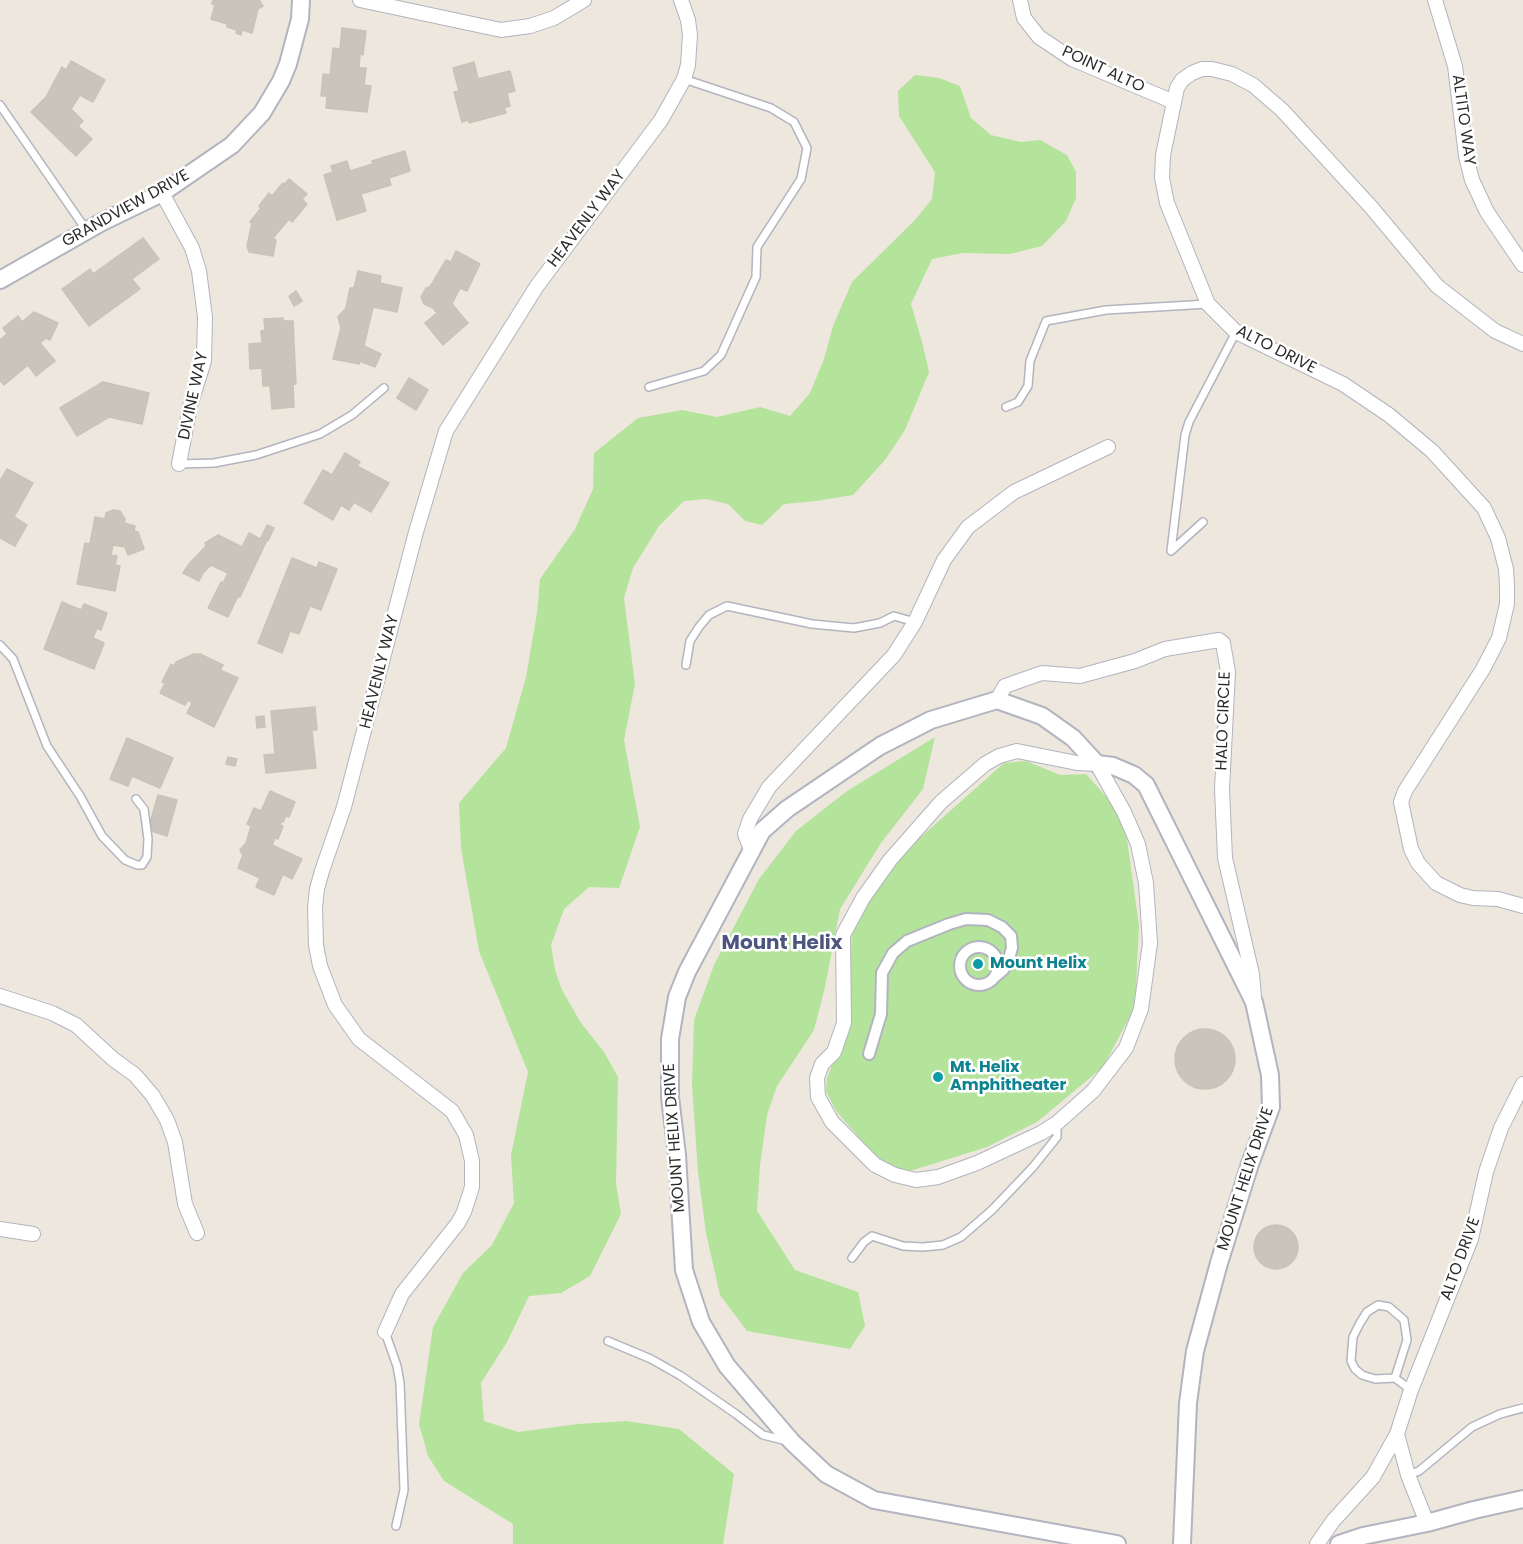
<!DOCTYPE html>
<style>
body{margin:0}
canvas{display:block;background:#ede7de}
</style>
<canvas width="1523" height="1544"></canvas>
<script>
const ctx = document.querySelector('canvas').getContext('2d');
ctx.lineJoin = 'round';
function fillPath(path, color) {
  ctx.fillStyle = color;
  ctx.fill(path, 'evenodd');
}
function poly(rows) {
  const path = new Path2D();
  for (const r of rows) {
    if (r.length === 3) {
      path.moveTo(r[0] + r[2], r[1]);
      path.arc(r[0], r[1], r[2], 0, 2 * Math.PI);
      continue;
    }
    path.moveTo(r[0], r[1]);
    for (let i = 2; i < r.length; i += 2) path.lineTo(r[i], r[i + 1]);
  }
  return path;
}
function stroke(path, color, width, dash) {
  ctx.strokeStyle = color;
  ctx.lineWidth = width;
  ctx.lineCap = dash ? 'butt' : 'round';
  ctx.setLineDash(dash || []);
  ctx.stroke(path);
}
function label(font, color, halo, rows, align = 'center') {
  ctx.font = font + ' Poppins,sans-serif';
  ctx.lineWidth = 5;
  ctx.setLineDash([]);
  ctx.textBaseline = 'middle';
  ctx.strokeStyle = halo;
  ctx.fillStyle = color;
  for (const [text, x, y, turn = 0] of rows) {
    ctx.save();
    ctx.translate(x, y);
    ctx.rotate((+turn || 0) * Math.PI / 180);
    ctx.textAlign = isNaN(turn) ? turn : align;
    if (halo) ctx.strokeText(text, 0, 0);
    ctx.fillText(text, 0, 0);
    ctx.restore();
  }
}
fillPath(poly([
 [915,75,939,78,960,86,971,118,991,135,1021,142,1040,140,1067,155,1076,172,1076,198,1066,221,1042,246,1010,254,963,253,932,259,911,304,922,342,929,372,905,430,885,460,853,495,816,501,784,504,762,525,745,521,728,504,706,499,684,501,659,526,633,568,624,598,635,684,624,740,640,827,619,888,589,887,564,909,551,945,555,970,562,990,581,1023,604,1052,618,1077,616,1184,621,1214,590,1276,561,1293,529,1296,507,1342,481,1383,484,1421,518,1432,578,1424,626,1421,679,1429,734,1474,723,1544,513,1544,513,1524,444,1481,428,1456,419,1424,433,1327,463,1273,492,1245,514,1203,511,1155,528,1072,479,951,461,848,459,803,506,748,526,677,537,613,540,579,575,529,593,489,594,453,638,418,682,410,717,417,760,407,790,416,810,393,824,359,833,326,852,282,915,220,932,199,935,172,899,116,898,91],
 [935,737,923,789,881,843,840,909,825,987,814,1030,777,1086,767,1115,760,1165,757,1211,795,1270,858,1292,865,1326,850,1349,747,1331,720,1295,706,1233,698,1172,692,1085,694,1020,714,965,759,879,796,831,847,791],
 [1026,761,1060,775,1086,774,1113,804,1127,839,1139,926,1135,1007,1103,1067,1037,1122,987,1147,907,1172,885,1162,870,1150,836,1111,826,1091,827,1078,847,1029,852,933,877,888,913,844,1004,763]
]), '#b4e39b');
const building = poly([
 [213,0,259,0,263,6,258,9,252,33,242,30,241,35,236,33,237,30,227,27,227,24,211,19,215,5,212,4,213,0],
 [342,28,366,31,363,55,360,54,359,68,366,68,364,85,371,86,367,112,326,108,327,96,321,96,323,74,330,75,333,48,340,49,342,28],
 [71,61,105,80,93,102,80,95,71,109,83,121,78,126,92,139,76,156,31,112,46,97,62,67,66,70,71,61],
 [474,62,478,79,510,71,515,91,507,93,510,106,504,108,506,113,469,123,469,120,462,122,454,92,459,91,453,68,474,62],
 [405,151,410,171,389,178,391,185,361,194,366,211,337,220,324,175,333,172,331,166,347,161,350,171,373,164,372,161,405,151],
 [289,179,307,194,302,199,307,204,292,222,289,219,273,238,276,240,273,256,249,252,247,246,252,223,250,222,261,208,259,206,269,193,272,196,283,183,284,185,289,179],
 [143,238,159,259,132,279,140,289,89,326,62,289,90,269,93,274,143,238],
 [456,251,480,264,467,291,460,288,452,304,468,323,443,345,425,323,437,313,433,308,424,304,421,297,426,288,430,287,446,260,451,262,456,251],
 [358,271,381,276,380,283,402,288,397,312,373,307,364,346,381,354,375,367,360,361,359,364,333,359,341,328,338,317,346,308,350,288,354,288,358,271],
 [296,291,302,301,294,306,289,296,296,291],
 [34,312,58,323,50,340,46,338,40,343,55,361,36,376,28,365,4,385,0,380,0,340,7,334,3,328,18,316,22,322,34,312],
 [283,318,283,321,293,321,296,384,293,384,294,407,272,409,270,386,263,386,262,368,250,369,249,344,262,343,261,331,265,330,264,319,283,318],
 [409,378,428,390,416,410,397,398,409,378],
 [103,382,149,393,142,424,109,417,77,436,60,408,103,382],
 [345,453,360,462,357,466,389,483,371,512,354,502,349,510,341,505,333,520,304,503,323,470,332,475,345,453],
 [7,469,33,483,14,517,27,525,15,546,0,538,0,481,7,469],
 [113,510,120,511,125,519,124,523,135,526,134,531,138,532,144,549,128,555,125,547,113,545,111,555,117,556,115,565,120,566,115,591,77,584,85,543,90,544,95,517,105,519,106,513,113,510],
 [267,525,274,528,268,541,261,538,267,525],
 [249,533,266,542,240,597,238,596,228,617,208,608,221,582,223,583,228,573,211,565,203,573,199,581,183,573,189,564,206,546,205,543,218,535,242,547,249,533],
 [292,558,317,568,319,562,337,569,321,610,310,606,299,634,290,631,282,653,258,643,292,558],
 [62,602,81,610,84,604,107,613,101,630,97,628,93,638,104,643,94,669,44,649,62,602],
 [194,654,200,654,223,665,220,670,238,678,214,727,187,713,192,703,188,700,185,705,160,693,165,683,162,682,171,664,174,666,176,662,194,654],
 [315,707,317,730,312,730,316,768,266,773,264,755,275,754,271,711,315,707],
 [264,716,265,727,257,728,256,717,264,716],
 [127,738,173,758,160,788,132,776,128,786,110,779,127,738],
 [228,757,237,759,235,766,226,764,228,757],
 [270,791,295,802,289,817,286,816,283,822,281,822,280,825,283,826,278,839,275,838,272,845,302,859,292,879,283,874,274,895,256,887,260,878,238,868,243,855,240,850,246,843,251,826,247,824,254,808,261,811,270,791],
 [158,795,177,800,167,836,148,830,158,795],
 [1205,1059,30],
 [1276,1247,22]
]);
fillPath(building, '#c9c5bc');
stroke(building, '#c9c3b7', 1.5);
const service = poly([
 [0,105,87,231],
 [649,387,704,371,721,355,756,277,757,247,801,179,807,148,794,122,771,108,684,79],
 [1006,407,1018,402,1028,386,1030,361,1046,321,1106,310,1208,304],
 [179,464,214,463,256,455,320,434,352,415,384,388],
 [1203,522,1171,551,1185,435,1189,422,1236,332],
 [0,645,13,659,47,746,80,796,102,836,125,860,137,865,142,865,147,857,148,839,144,809,136,799],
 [686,665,690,641,699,627,709,615,727,606,812,624,854,628,880,623,894,616,915,622],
 [852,1258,864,1242,872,1236,903,1246,923,1247,943,1245,961,1237,992,1210,1033,1167,1057,1137,1057,1123],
 [385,1332,397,1366,400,1383,404,1490,396,1526],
 [608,1341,651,1359,681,1376,736,1414,763,1435,787,1441],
 [1395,1378,1375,1379,1362,1375,1355,1369,1351,1361,1353,1337,1360,1323,1367,1312,1378,1305,1389,1307,1404,1320,1407,1340,1395,1378,1411,1390],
 [1408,1475,1419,1471,1472,1427,1500,1414,1523,1408]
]);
const pedestrian = poly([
 [979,966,19],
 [869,1054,881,1014,882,973,893,953,907,941,949,924,966,919,988,920,1002,927,1011,936,1012,948,1008,962,1003,970,996,976]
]);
const minor = poly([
 [360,0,501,30,530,26,554,18,584,0],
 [1020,0,1024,18,1039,37,1072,59,1174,102],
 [1435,0,1455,66,1466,156,1472,180,1487,212,1523,265],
 [162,193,192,248,199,271,205,317,204,361,190,406,179,464],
 [1523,344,1495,331,1437,286,1371,207,1282,110,1253,85,1232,74,1212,69,1202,69,1192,73,1182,80,1177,88,1163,155,1162,178,1167,203,1208,304,1236,332,1343,384,1389,415,1432,451,1484,508,1498,538,1506,569,1507,586,1507,604,1499,638,1483,669,1405,791,1401,802,1411,849,1418,863,1436,883,1460,895,1473,898,1498,899,1523,906],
 [997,700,1005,686,1042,673,1080,676,1135,661,1165,649,1219,640,1223,643,1228,672,1222,789,1225,858,1252,974,1254,997],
 [1017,751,1077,763,1097,764,1124,812,1138,844,1146,883,1150,943,1141,1009,1126,1048,1093,1091,1057,1123,1041,1133,977,1163,938,1177,916,1180,895,1175,875,1165,832,1122,818,1097,817,1078,822,1064,834,1052,844,1023,843,935,863,898,890,860,941,802,985,764,999,756,1017,751],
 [752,852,745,834,750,819,769,787,894,655,915,622,944,560,968,527,1014,492,1108,447],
 [0,996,52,1013,76,1025,113,1059,135,1075,153,1096,167,1120,175,1142,185,1204,197,1233],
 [0,1229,33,1234],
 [385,1332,402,1294,458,1223,464,1212,472,1187,472,1161,466,1135,452,1111,359,1039,335,1005,320,966,316,945,315,908,317,889,322,871,344,807,416,532,446,431,537,286,661,120,684,79,688,65,690,35,688,20,681,0],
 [1397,1434,1408,1475,1427,1523],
 [1317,1544,1333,1521,1373,1477,1397,1434,1411,1390,1471,1239,1486,1172,1501,1128,1523,1084]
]);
const tertiary = poly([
 [0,280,102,222,162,193,232,145,262,113,281,81,288,64,300,19,301,0],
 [1117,1544,874,1500,826,1474,792,1442,727,1366,701,1322,684,1270,677,1155,670,1097,670,1039,677,997,687,972,762,831,787,809,880,746,931,720,997,700,1042,716,1073,738,1097,764,1113,766,1134,775,1146,785,1254,1002,1270,1075,1271,1107,1250,1164,1219,1263,1195,1351,1188,1403,1182,1544],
 [1339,1544,1363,1536,1427,1523,1474,1510,1523,1499]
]);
stroke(service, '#b2b4bf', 10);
stroke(pedestrian, '#b2b4bf', 14);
stroke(minor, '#b2b4bf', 16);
stroke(tertiary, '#b2b4bf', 20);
stroke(service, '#fff', 7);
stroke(pedestrian, '#fff', 10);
stroke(minor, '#fff', 14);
stroke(tertiary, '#fff', 16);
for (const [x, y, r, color] of [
 [978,964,6,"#0f9aa8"],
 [938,1077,6,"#0f9aa8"]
]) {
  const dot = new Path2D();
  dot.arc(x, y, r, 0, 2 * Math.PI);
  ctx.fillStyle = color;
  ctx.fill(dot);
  stroke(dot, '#fff', 2);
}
label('16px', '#2c2c2c', '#fff', [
 ["POINT ALTO",1103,70,25],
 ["ALTITO WAY",1463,120,82],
 ["GRANDVIEW DRIVE",126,209,-29],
 ["HEAVENLY WAY",587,219,-53],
 ["ALTO DRIVE",1276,350,27],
 ["DIVINE WAY",194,396,-78],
 ["HEAVENLY WAY",380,672,-76],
 ["HALO CIRCLE",1224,721,-88],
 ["MOUNT HELIX DRIVE",675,1138,-94],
 ["MOUNT HELIX DRIVE",1246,1179,-72],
 ["ALTO DRIVE",1461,1259,-70]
]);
label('bold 16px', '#0d838f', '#fff', [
 ["Mount Helix",990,964],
 ["Mt. Helix",950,1068],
 ["Amphitheater",950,1086]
], 'left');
label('bold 20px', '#4c557d', '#fff', [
 ["Mount Helix",782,944]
]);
</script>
